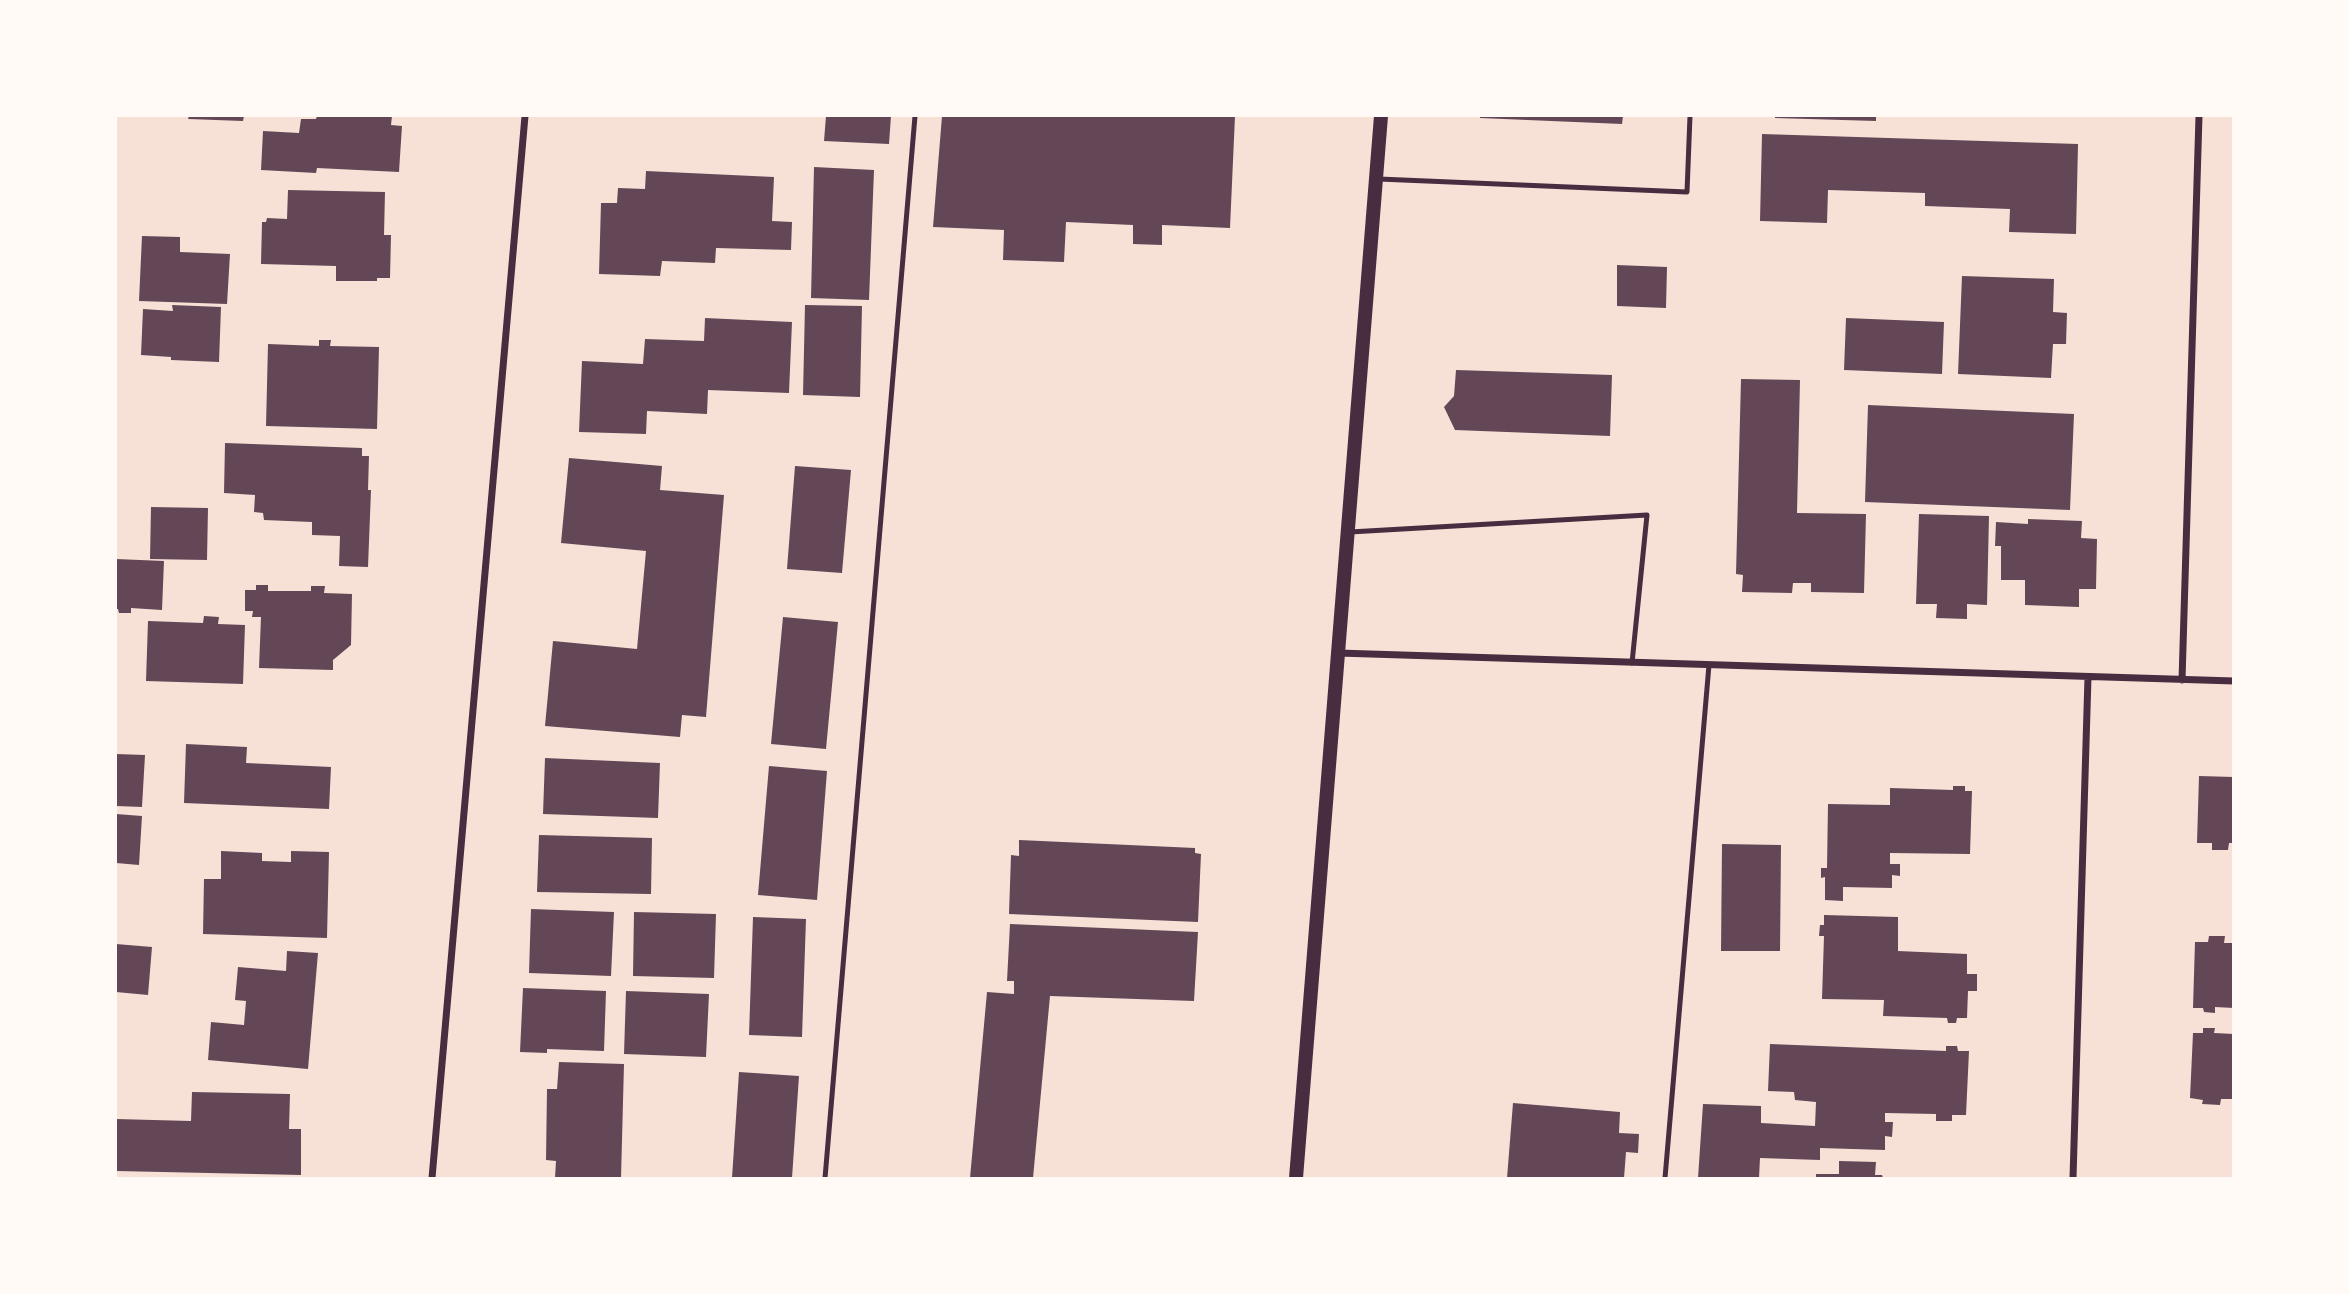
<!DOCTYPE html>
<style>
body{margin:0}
#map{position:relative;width:2349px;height:1294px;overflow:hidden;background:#f7e1d7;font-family:Montserrat,sans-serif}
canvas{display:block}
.frame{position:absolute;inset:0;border:117px solid #fffaf5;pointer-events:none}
</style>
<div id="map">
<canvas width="2349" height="1294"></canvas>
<div class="frame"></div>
</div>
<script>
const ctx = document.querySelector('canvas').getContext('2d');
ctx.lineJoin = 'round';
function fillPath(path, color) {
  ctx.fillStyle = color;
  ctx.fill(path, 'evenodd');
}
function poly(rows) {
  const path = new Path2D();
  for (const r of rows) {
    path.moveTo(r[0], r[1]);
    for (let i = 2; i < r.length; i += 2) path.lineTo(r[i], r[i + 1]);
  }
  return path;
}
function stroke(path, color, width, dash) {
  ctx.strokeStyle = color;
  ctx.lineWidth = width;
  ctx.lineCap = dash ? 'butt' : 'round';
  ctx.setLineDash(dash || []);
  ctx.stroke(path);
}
fillPath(poly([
 [189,116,244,116,243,121,188,119],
 [317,116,392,116,391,125,402,126,399,172,317,168,316,173,261,170,263,131,299,133,301,119,316,119],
 [826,116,891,116,889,144,824,141],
 [942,116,1235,116,1230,228,1162,225,1162,245,1133,244,1133,225,1066,222,1064,262,1003,260,1004,230,933,227],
 [1480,116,1623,116,1622,124,1480,118],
 [1775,116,1876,116,1876,121,1775,118],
 [1762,134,2078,144,2076,234,2009,232,2010,209,1925,206,1925,193,1828,190,1827,223,1760,221],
 [814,167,874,170,869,300,811,298],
 [646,171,774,177,772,221,792,222,791,250,716,248,715,263,662,261,660,276,599,274,601,203,617,203,618,188,645,189],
 [288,190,385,192,384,235,391,235,390,278,377,278,377,281,336,281,336,266,261,264,262,222,266,222,267,218,287,219],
 [142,236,180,237,180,252,230,254,227,304,139,301],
 [1617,265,1667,267,1666,308,1617,306],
 [1962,276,2054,279,2053,312,2067,313,2066,344,2053,344,2051,378,1958,374],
 [172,305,221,307,219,362,171,360,171,357,141,355,143,309,173,311],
 [805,305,862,306,860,397,803,395],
 [705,318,792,322,789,393,708,390,707,414,647,411,646,434,579,432,582,361,643,364,645,339,704,341],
 [1846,318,1944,322,1942,374,1844,370],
 [319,340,331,340,330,346,379,347,377,429,266,426,268,344,319,346],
 [1456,370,1612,375,1610,436,1455,430,1444,407,1454,396],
 [1741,379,1800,380,1797,513,1866,514,1864,593,1811,592,1811,583,1793,583,1792,593,1742,592,1743,575,1736,574],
 [1868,405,2074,414,2070,510,1865,502],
 [225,443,362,448,362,456,369,456,368,490,371,490,368,567,339,566,340,536,312,535,312,522,264,520,263,513,254,512,255,495,224,493],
 [569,458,662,466,660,490,724,495,706,717,682,715,680,737,545,726,553,641,637,649,646,551,561,543],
 [795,466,851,470,842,573,787,569],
 [151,507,208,508,207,560,150,559],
 [1919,514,1989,516,1987,605,1967,604,1967,619,1936,618,1937,604,1916,604],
 [2028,519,2082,521,2081,538,2097,539,2096,589,2079,589,2079,607,2025,605,2025,580,2001,580,2001,546,1995,546,1996,522,2028,524],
 [116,559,164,561,162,610,131,608,131,613,119,613,118,609,116,609],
 [256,585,268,585,268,591,311,591,311,586,325,586,324,593,352,594,351,645,333,660,333,670,259,668,261,617,252,617,253,611,245,611,245,590,256,590],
 [204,616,219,617,218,624,245,625,243,684,146,681,148,621,203,623],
 [783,617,838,622,826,749,771,744],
 [186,744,247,747,246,763,331,767,329,809,184,803],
 [116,754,145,755,142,807,116,806],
 [545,758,660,763,658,818,543,814],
 [769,766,827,771,817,900,758,895],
 [2199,776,2234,777,2234,843,2229,843,2228,850,2212,850,2212,843,2197,843],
 [1953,786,1965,786,1965,791,1972,791,1970,854,1890,853,1890,864,1900,864,1900,876,1892,875,1892,888,1843,887,1843,901,1825,900,1825,877,1821,878,1821,868,1827,868,1828,804,1890,805,1890,788,1953,790],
 [116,814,142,816,139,865,116,863],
 [539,835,652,838,651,894,537,892],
 [1019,840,1195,848,1195,853,1201,854,1198,922,1009,914,1011,855,1019,856],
 [1722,844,1781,845,1780,951,1721,951],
 [221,851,262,853,262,861,291,862,291,851,329,852,327,938,203,934,204,879,221,879],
 [531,909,614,912,611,976,529,973],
 [634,912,716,914,714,978,633,976],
 [1824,915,1898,917,1898,951,1967,954,1967,974,1977,974,1977,991,1968,991,1967,1018,1957,1018,1956,1023,1948,1023,1947,1018,1883,1016,1884,1000,1822,999,1824,936,1819,936,1820,925,1824,925],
 [753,917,806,919,802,1037,749,1035],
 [1010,924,1198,932,1194,1001,1050,996,1033,1178,970,1178,987,992,1014,994,1014,981,1007,981],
 [2209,936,2225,936,2224,943,2234,943,2234,1008,2215,1007,2215,1013,2204,1012,2203,1008,2193,1008,2195,942,2208,942],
 [116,944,152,947,148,995,116,992],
 [287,951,318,953,308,1069,208,1060,211,1022,244,1025,246,1001,235,1000,238,967,286,971],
 [523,988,606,991,604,1051,547,1049,547,1053,520,1052],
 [626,991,709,994,706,1057,624,1054],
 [2203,1028,2215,1028,2214,1033,2234,1034,2234,1099,2221,1099,2220,1105,2202,1104,2203,1100,2190,1098,2193,1033,2203,1033],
 [1770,1044,1946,1051,1946,1046,1957,1046,1958,1051,1969,1051,1966,1115,1952,1115,1952,1121,1936,1121,1936,1114,1885,1113,1885,1122,1893,1122,1892,1137,1885,1136,1885,1150,1820,1148,1820,1160,1760,1158,1759,1178,1698,1178,1703,1104,1761,1106,1761,1123,1815,1126,1816,1102,1795,1100,1794,1092,1768,1091],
 [559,1062,624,1064,621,1178,555,1178,556,1161,546,1160,547,1089,557,1089],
 [739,1072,799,1076,792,1178,732,1178],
 [192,1092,290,1094,289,1129,301,1129,301,1175,116,1171,116,1119,191,1121],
 [1513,1103,1620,1112,1619,1133,1639,1134,1638,1153,1626,1152,1624,1178,1507,1178],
 [1839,1161,1876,1162,1875,1175,1882,1175,1883,1178,1816,1178,1816,1174,1839,1174]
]), '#644757');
stroke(poly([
 [1379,179,1687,192,1690,116],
 [1350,532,1647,515,1632,663],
 [825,1178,915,116],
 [1665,1178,1709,665]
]), '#4a2c40', 5);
stroke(poly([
 [1338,653,2234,681],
 [2182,680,2199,116],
 [432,1178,525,116],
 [2073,1178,2088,677]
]), '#4a2c40', 7);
stroke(poly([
 [1296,1178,1381,116]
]), '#4a2c40', 14);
</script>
